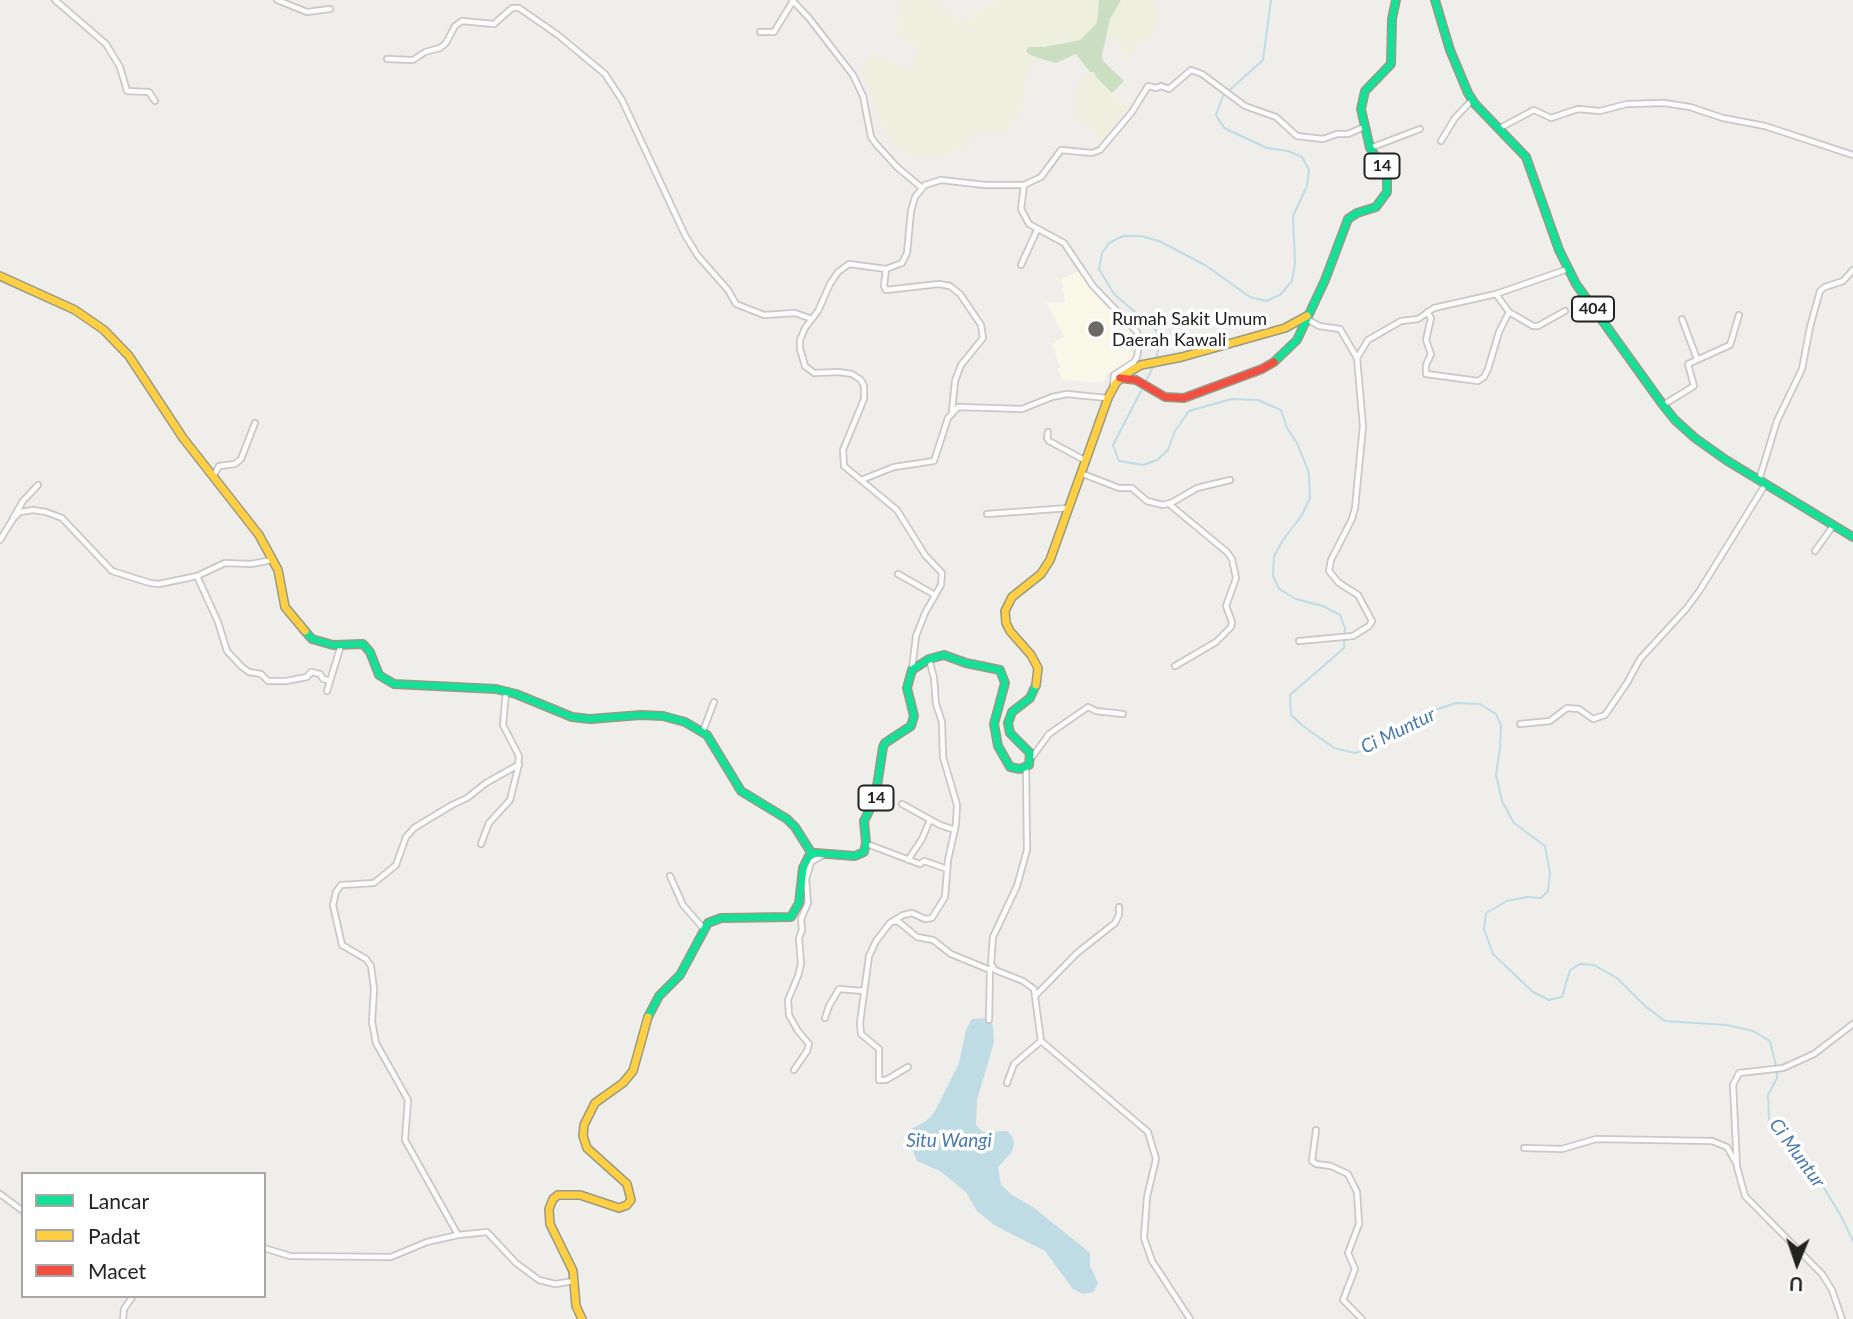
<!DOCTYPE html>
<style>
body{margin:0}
#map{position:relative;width:1853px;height:1319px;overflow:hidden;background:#f0eeeb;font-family:Lato,sans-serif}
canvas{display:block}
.legend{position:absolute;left:21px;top:1172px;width:245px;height:126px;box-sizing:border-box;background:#fff;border:2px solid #a7a7a7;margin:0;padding:9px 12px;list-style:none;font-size:21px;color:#222}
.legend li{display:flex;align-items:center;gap:14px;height:35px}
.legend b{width:35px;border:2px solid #a7a7a7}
.north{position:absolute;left:1762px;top:1228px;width:70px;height:70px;-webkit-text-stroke:5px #fff;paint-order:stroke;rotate:182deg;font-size:19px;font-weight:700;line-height:28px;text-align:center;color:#222}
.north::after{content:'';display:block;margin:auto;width:24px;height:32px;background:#222;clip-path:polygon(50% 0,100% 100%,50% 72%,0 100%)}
</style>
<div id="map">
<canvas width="1853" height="1319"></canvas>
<ul class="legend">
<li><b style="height:9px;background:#16e098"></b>Lancar</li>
<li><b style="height:9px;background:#ffcf43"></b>Padat</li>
<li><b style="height:9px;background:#f24e42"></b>Macet</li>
</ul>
<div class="north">U</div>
</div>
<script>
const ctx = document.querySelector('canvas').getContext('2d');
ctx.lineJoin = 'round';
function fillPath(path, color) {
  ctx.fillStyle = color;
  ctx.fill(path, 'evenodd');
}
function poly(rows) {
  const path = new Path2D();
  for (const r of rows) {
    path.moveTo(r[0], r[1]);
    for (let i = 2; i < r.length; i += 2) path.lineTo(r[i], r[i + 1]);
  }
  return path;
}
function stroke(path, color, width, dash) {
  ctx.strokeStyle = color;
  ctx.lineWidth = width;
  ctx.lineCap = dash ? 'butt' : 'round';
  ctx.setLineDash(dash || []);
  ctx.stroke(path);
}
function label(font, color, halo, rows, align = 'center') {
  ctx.font = font + ' Lato,sans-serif';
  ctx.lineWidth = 7;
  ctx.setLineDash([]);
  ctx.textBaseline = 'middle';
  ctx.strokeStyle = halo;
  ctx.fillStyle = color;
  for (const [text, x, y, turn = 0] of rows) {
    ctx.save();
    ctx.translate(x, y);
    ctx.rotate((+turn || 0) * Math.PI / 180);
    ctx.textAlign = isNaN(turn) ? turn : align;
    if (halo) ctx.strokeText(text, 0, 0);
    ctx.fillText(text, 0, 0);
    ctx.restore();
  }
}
fillPath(poly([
 [1079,271,1103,302,1130,326,1137,338,1136,353,1132,361,1108,373,1103,383,1062,380,1057,369,1060,367,1052,344,1064,337,1046,302,1065,302,1061,279]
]), '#f8f7e8');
fillPath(poly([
 [899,0,937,0,951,16,966,21,970,19,970,11,986,9,995,0,1099,0,1097,23,1080,40,1044,47,1032,46,1028,54,1038,58,1038,60,1036,65,1030,65,1026,77,1023,110,1015,126,999,133,982,130,965,147,943,156,928,157,914,156,892,143,883,131,869,85,860,72,871,53,910,71,918,48,896,34],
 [1121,0,1150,0,1159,7,1157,25,1147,41,1139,41,1130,58,1121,55,1119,41,1106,41,1110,19],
 [1094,72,1097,78,1129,108,1102,140,1083,123,1076,122,1073,114,1075,87,1085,75]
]), '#efefdf');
fillPath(poly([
 [1099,0,1121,0,1110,19,1102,55,1103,61,1124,81,1112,93,1097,78,1094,72,1090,72,1076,54,1056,63,1038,58,1028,54,1026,50,1029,47,1044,47,1080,40,1097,23]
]), '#cbdec1');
fillPath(poly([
 [988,1018,993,1025,994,1042,977,1100,976,1125,983,1132,1007,1131,1012,1136,1014,1144,1011,1153,998,1167,1001,1185,1012,1195,1033,1207,1090,1253,1090,1266,1098,1283,1093,1292,1083,1294,1073,1289,1045,1251,994,1225,977,1211,966,1192,940,1171,917,1161,908,1138,911,1129,925,1122,934,1113,959,1063,966,1030,972,1019]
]), '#bfdbe3');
stroke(poly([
 [1156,358,1159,348,1156,330,1114,294,1099,269,1102,253,1109,243,1123,236,1141,236,1159,241,1205,265,1250,297,1266,301,1280,295,1292,281,1295,263,1293,216,1307,186,1309,170,1302,157,1288,151,1267,148,1224,128,1216,115,1223,96,1263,60,1271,0],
 [1146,381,1153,367],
 [1142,389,1113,445,1119,461,1143,465,1157,460,1168,450,1175,431,1189,411,1231,399,1258,400,1281,410,1287,428,1297,443,1309,473,1310,498,1302,515,1283,540,1274,556,1273,576,1279,589,1296,599,1323,606,1340,615,1345,628,1344,648,1290,695,1291,715,1303,726,1334,748,1355,753,1369,749,1395,729,1432,711,1456,703,1480,704,1496,714,1501,725,1500,748,1496,775,1502,801,1514,823,1545,846,1550,873,1548,891,1541,898,1527,897,1507,901,1486,913,1484,929,1493,954,1533,992,1549,1000,1562,997,1570,970,1580,964,1594,965,1617,978,1645,1006,1665,1021,1727,1025,1753,1031,1770,1041,1776,1066],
 [1777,1072,1777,1078,1768,1095,1769,1119,1784,1139,1813,1170,1841,1216,1853,1241]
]), '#bfdbe3', 2);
const street = poly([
 [55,0,106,44,120,67,127,91,149,92,155,101],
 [277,0,307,12,330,9],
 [792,0,809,18,853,75,863,96,871,137,876,144,897,167,922,188],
 [760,32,774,32,793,1],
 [387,59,413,60,425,52,440,48,446,43,455,26,462,21,494,24,512,8,519,8,558,35,605,74,622,100,685,235,698,256,728,290,736,304,764,315,795,313,812,319],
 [1500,128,1534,110,1551,118,1578,109,1600,111,1627,104,1664,103,1690,107,1723,118,1765,126,1853,155],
 [1441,141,1455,118,1472,100],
 [1370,148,1420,129],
 [1024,185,1021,209,1029,224,1064,243,1093,286,1137,332,1139,344,1137,357,1134,362,1114,375,1113,386],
 [1021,265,1037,230],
 [886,269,884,286,886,290,939,284,950,286,960,294,981,325,983,338,961,365,955,381,952,411],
 [1496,294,1509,312,1533,326,1538,326,1565,311],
 [1427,312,1431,318,1426,340,1431,354,1426,365,1426,374,1478,381,1484,377,1488,369,1499,332,1509,312],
 [1307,319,1319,326,1340,329,1357,358,1368,340,1401,321,1418,319,1434,308,1496,294,1568,269],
 [1682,319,1697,359],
 [1663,405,1694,386,1688,364,1730,345,1739,315],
 [1048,432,1047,438,1049,441,1086,461],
 [1083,474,1119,488,1132,488,1147,501,1163,505,1173,502,1197,488,1230,480],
 [214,475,219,466,235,464,241,459,255,423],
 [861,480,894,467,934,461,948,418,958,407,1022,409,1052,397,1067,394,1107,398],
 [1759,480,1777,421,1802,369,1810,327,1820,291,1825,287,1843,281,1853,270],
 [1169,504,1227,552,1232,559,1236,578,1226,606,1232,622,1231,627,1216,642,1175,666],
 [987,514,1069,508],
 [13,518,23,501,38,485],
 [0,540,13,519,20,512,33,510,46,512,62,518,112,571,150,583,159,584,197,576,225,563,251,564,272,560],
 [1815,551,1833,526],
 [898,574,935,595],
 [197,576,218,622,227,651,242,667,249,672,261,674,268,681,286,681,307,677,311,672,320,674,323,679,330,681],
 [1299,641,1353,636,1369,626,1372,621,1358,595,1339,583,1329,571,1331,560,1352,519,1355,508,1363,426,1357,358],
 [912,669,916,636,925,613,941,585,942,573,925,555,897,510,844,466,843,450,864,399,864,386,861,380,852,374,839,372,814,373,805,366,800,349,800,340,805,328,818,311,830,284,838,272,849,264,886,269,902,263,907,253,911,211,915,197,925,185,941,180,985,185,1024,185,1041,177,1061,150,1092,153,1100,150,1132,112,1148,86,1156,88,1161,86,1169,89,1191,70,1202,74,1245,106,1276,117,1297,136,1323,139,1337,134,1348,134,1364,127],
 [327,691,341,645],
 [1520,724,1550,721,1567,708,1579,709,1593,719,1605,715,1627,683,1640,659,1686,609,1700,590,1765,485],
 [703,731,714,702],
 [1033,756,1049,734,1088,707,1096,711,1123,714],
 [1026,767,1027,850,1017,886,993,937,991,964,995,970,1023,981,1034,989,1041,1041,1148,1132,1156,1159,1147,1197,1144,1238,1152,1261,1190,1319],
 [902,804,940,825,955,830],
 [481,844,489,823,510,800,519,764],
 [867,844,920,864,924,861,947,869],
 [908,860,922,839,930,820],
 [670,876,683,905,703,928],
 [893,921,899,922,917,937,933,940,951,954,990,970],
 [1036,995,1077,953,1115,923,1119,915,1119,907],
 [825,1018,829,1006,839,989,864,991],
 [989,1020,990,969],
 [908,1067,886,1080,879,1080,879,1049,861,1034,860,1023,869,956,876,941,890,923,903,915,912,913,925,919,932,918,945,897,948,860,956,824,957,805,943,757,942,722,936,704,934,678,929,659],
 [794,1070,807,1051,809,1044,798,1031,789,1015,788,1000,798,976,801,964,799,938,802,930,801,919,808,903,806,879,811,862,825,854],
 [1007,1083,1014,1064,1041,1041],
 [1316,1130,1312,1161,1316,1164,1331,1166,1348,1174,1357,1192,1359,1224,1348,1253,1355,1269,1343,1300,1362,1319],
 [1524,1148,1562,1149,1596,1139,1712,1141,1727,1147,1736,1163],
 [0,1194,23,1211],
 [458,1235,405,1140,408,1100,376,1043,372,1022,374,989,371,966,366,959,342,945,333,905,336,892,341,885,374,883,396,865,406,837,414,828,452,805,467,798,486,783,518,765,519,756,503,725,506,692],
 [264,1248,290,1256,391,1257,427,1242,458,1235,487,1232,516,1263,539,1280,555,1284,574,1281],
 [123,1319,124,1309,133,1296],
 [1842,1319,1832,1290,1822,1274,1745,1196,1737,1167,1733,1085,1739,1073,1783,1068,1814,1054,1853,1024]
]);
const fast = poly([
 [1435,0,1450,50,1468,93,1475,104,1526,157,1559,250,1576,284,1663,405,1675,420,1695,438,1726,460,1853,537],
 [1274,362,1297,340,1325,280,1348,219,1357,213,1376,207,1387,192,1387,173,1370,148,1361,109,1365,91,1391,64,1392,19,1396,0],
 [305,631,312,639,333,645,363,644,370,652,379,675,394,684,496,689,516,694,572,717,590,719,641,715,663,716,685,722,707,735,741,791,787,819,795,827,812,854],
 [648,1017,659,996,680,975,708,923,721,918,791,917,799,903,803,868,809,856,815,853,855,856,864,852,866,843,864,821,875,799,883,747,885,743,911,726,914,716,907,688,912,670,929,659,944,655,966,663,1000,670,1005,683,994,724,998,746,1010,767,1020,769,1029,765,1030,753,1010,733,1008,723,1012,712,1030,698,1036,685]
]);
const slow = poly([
 [0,276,75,310,104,330,129,356,183,438,259,535,278,570,285,607,305,631],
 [1036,685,1038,668,1031,655,1010,631,1006,623,1005,611,1012,597,1041,574,1050,560,1108,398,1116,383,1124,375,1141,365,1182,357,1285,328,1307,316],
 [582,1319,576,1306,573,1271,550,1224,549,1209,553,1199,558,1195,580,1195,619,1208,627,1205,631,1200,627,1184,587,1148,583,1136,584,1125,595,1103,623,1083,633,1071,648,1017]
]);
const jam = poly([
 [1120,378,1136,380,1165,397,1184,398,1262,369,1274,362]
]);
stroke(street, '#c9c8c7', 8);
stroke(fast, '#999a82', 10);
stroke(slow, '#999a82', 10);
stroke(jam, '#999a82', 10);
stroke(street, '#fdfcfc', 4.5);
stroke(fast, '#16e098', 7);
stroke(slow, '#ffcf43', 7);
stroke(jam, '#f24e42', 7);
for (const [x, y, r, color] of [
 [1096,329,9,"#6a6968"]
]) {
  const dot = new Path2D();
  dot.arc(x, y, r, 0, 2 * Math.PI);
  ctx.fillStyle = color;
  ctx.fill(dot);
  stroke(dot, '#fff', 2.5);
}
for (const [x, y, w] of [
 [1382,166,35],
 [1593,309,42],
 [876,798,35]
]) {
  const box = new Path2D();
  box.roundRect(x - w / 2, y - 12.5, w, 25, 5);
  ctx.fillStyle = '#fff';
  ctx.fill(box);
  stroke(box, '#222', 2);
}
label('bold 16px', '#222', null, [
 ["14",1382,166],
 ["404",1593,309],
 ["14",876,798]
]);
label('18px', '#222', '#fff', [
 ["Rumah Sakit Umum",1112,319],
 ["Daerah Kawali",1112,340]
], 'left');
label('italic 19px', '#4a7aab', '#fff', [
 ["Ci Muntur",1398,731,-26],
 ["Situ Wangi",949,1141],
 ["Ci Muntur",1797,1153,54]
]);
</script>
